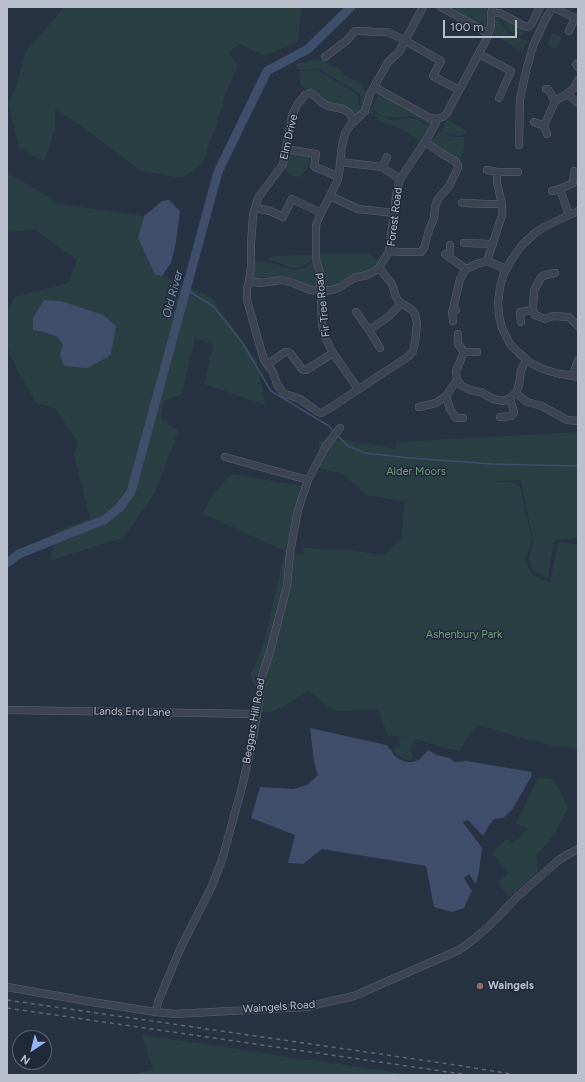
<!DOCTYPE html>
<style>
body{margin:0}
#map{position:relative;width:585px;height:1082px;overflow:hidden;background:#273243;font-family:Figtree,sans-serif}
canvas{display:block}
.frame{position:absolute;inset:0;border:8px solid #b9bfcc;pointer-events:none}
.north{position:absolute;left:12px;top:1030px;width:40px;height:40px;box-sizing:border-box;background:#202938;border:1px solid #5d6573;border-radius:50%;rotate:215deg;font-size:11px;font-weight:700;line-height:16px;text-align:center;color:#b9bfcc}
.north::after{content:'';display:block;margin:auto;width:14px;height:18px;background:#93b4f7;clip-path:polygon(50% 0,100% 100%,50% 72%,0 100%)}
.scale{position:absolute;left:443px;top:20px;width:74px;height:18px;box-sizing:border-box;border:2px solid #b9bfcc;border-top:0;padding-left:5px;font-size:12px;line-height:14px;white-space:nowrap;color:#b9bfcc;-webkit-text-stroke:3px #202938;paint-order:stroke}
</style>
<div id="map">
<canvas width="585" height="1082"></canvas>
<div class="frame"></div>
<div class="north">N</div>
<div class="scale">100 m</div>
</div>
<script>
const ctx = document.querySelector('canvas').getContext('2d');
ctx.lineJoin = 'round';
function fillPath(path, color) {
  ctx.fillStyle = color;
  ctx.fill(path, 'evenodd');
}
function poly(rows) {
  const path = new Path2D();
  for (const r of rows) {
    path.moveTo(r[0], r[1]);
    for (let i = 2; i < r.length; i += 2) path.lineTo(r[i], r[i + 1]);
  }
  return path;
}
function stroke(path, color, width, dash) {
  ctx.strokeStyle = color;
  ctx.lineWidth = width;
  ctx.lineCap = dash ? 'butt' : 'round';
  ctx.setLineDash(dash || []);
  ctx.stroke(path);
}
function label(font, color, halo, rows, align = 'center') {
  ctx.font = font + ' Figtree,sans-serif';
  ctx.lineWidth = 3;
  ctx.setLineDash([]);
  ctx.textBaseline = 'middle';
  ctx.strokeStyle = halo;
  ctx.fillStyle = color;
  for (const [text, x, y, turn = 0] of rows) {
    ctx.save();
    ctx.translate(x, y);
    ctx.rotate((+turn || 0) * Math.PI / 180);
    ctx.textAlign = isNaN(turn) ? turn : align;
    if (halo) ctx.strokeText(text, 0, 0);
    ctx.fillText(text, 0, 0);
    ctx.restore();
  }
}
fillPath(poly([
 [64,7,301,7,298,41,265,56,240,44,228,52,238,65,224,99,217,123,202,164,181,178,139,170,79,124,55,110,55,130,44,161,19,148,8,103,17,83,26,52],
 [450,7,487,7,488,8,486,16,486,25,484,26,475,21,474,22,457,13,456,10],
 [500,15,525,30,522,36,516,35,509,31,502,19,498,16],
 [497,18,501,22,509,33,530,42,525,44,523,52,493,34,495,22],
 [552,33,562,37,557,49,547,46],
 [318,59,340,69,341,72,345,75,364,85,362,90,367,92,365,105,360,103,361,98,359,93,346,85,320,70,316,69,299,70,296,64],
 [317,70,357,94,359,98,358,104,364,107,355,117,345,108,345,106,323,102,323,99,321,97,308,91,300,85,300,71],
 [380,92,432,121,432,126,414,117,410,116,396,118,388,117,383,116,371,109],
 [370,111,388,119,394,120,407,118,416,119,430,126,421,141,420,141,395,126,378,121,378,116,375,116,374,113,368,113],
 [447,119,468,131,465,134,459,136,449,134,441,131],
 [440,132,453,137,464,137,464,149,459,163,450,155,449,153,430,142,433,138],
 [289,153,310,155,308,167,303,174,299,177,293,176,282,169,287,154],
 [7,172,60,204,144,216,138,238,155,275,162,276,206,295,214,301,257,362,265,405,204,384,213,345,195,337,182,394,164,401,161,418,178,431,156,491,123,538,51,560,56,531,90,518,74,454,78,443,55,408,36,403,16,367,7,347,7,312,14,297,68,283,77,260,36,230,7,232],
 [369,253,379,260,374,269,344,281,342,281,335,286,333,288,324,288,319,260,319,254],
 [314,255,314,259,307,264,299,267,290,268,275,261,267,260,270,257,274,256],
 [254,261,273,263,282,267,294,270,304,268,314,261,317,273,317,286,315,287,303,285,302,282,293,278,291,279,273,279,271,277,262,278,261,280,257,280,257,279,253,277],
 [578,432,578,538,554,540,548,578,534,572,529,560,533,541,521,480,490,482,512,482,520,487,532,540,525,560,533,575,550,583,558,542,578,544,578,749,566,747,549,745,515,736,478,725,471,732,459,751,434,745,417,739,410,750,414,759,407,760,400,757,395,753,394,748,399,746,400,737,417,739,388,735,378,710,339,711,330,708,308,691,282,707,271,712,255,712,257,691,250,675,263,646,285,551,202,513,213,494,231,474,303,486,285,551,304,554,303,548,308,548,346,550,385,555,396,543,401,542,405,502,366,495,343,474,319,468,319,441,347,440,395,449,396,442],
 [538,777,552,779,561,791,568,809,549,842,536,856,538,872,509,897,498,883,509,873,492,853,507,839,513,843,528,829,516,823],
 [142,1035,226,1047,298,1059,311,1060,414,1075,128,1075,153,1070]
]), '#293f44');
fillPath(poly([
 [169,200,180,211,176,242,171,263,162,276,155,275,138,238,144,216,162,201],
 [44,300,61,301,103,315,116,326,111,354,106,358,87,368,64,366,60,355,63,345,58,337,44,332,33,330,33,318],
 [310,728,386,745,392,751,393,754,399,759,406,762,413,762,420,759,428,750,437,755,450,758,454,762,467,761,532,772,531,777,512,810,503,818,494,819,488,827,483,836,468,820,463,822,482,848,479,871,476,884,469,874,464,878,472,891,464,908,452,912,434,907,426,866,322,849,303,864,288,863,295,835,251,818,260,787,294,789,307,785,318,775,314,762]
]), '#3e4e6b');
stroke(poly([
 [187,290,213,306,242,342,271,391,329,426,333,431],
 [337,435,348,446,365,453,410,458,492,464,578,466]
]), '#3e4e6b', 1.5);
stroke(poly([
 [7,563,19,554,68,534,104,520,119,508,131,492,218,172,267,71,308,49,351,7]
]), '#3e4e6b', 9);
const minor = poly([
 [441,7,484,31,489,32],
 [556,9,575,18],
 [491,13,500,13,517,22,524,26,528,27,531,25,540,7],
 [569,31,575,18,578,20],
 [479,54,511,71,499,98],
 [325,57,346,41,355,31,362,31,375,32,388,32,404,40,441,61,433,76,459,90],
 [576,64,578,67],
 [374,87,430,118,436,119,443,117,447,113,486,40,491,26,491,13,493,7],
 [546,89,548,89,555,101],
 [567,94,574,88,578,80],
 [534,122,544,126],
 [547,134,544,126,555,101,567,94,578,103],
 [425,142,441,153,455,161,458,165,458,168,449,186,438,199,435,207,434,218,429,230,424,248,421,252,400,252,389,251,397,189,400,179,425,142,436,123,436,119],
 [519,145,520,99,526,71,533,46,546,18,553,7],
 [286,149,316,154,314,166,315,167,325,171,338,177],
 [340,162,382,167,400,179],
 [382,167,387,157],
 [487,170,497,172,497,183,502,204,502,215,487,261],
 [497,172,518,172],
 [560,189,573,183,574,171],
 [552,191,560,189,569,215],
 [330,196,358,209,394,213],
 [462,203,488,204,502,204],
 [256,208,270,211,283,217,292,199,321,213],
 [578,211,544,227,535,233,522,245,512,259,504,273,500,287,498,303,499,316,502,328,510,344,518,352,529,362,543,369,556,373,578,377],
 [464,243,493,244],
 [450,245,450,258],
 [445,254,466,269],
 [379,268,392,284,396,297,399,302,411,309,415,314,417,323,415,342,413,351,409,356,327,410,321,413,318,412,300,399,285,394,281,390,277,384,273,372,264,360,259,343,247,300,247,289,249,281,260,283,282,280,293,283,310,290,321,291,333,290,340,287,354,278,367,275,375,271,379,268,389,251],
 [555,273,542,276,534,290,533,310,535,315,545,319,553,316,569,317,578,326],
 [249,281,251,267,251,244,253,215,258,198,283,164,292,116,297,105,305,95,311,93,314,95,321,102,328,106,343,109,348,112,355,121],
 [453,309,460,279,466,269,477,264,487,261,506,269],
 [356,312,369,330,380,348],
 [453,321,452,312,453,309,456,310],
 [521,322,520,312,533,310],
 [369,330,388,317,401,304],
 [458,334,458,344,464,352,456,371,457,380,462,386,470,390,481,392,493,399,503,401,510,398,516,393,519,385,521,370,526,360],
 [464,352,477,352],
 [268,364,285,352,288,352,290,353,302,369,306,370,333,353],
 [574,376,574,372,578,360],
 [358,389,333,353,325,337,322,324,320,273,316,259,316,225,321,213,337,182,339,174,342,146,345,133,351,124,365,111,370,94,388,62,399,52,423,7],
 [516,393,527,402,542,406,567,420,578,421],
 [446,396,450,409,456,418,463,418],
 [419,407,436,403,446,396,457,380],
 [500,417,512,416,514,412,510,398],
 [225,457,308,480],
 [7,710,257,714],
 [7,987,98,1003,156,1012,174,1014,306,1007,354,996,459,950,474,939,488,927,518,896,560,859,578,849],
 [156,1012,158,1002,181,947,211,888,222,860,242,787,253,739,257,714,262,676,270,652,287,586,290,553,298,510,308,480,318,461,326,446,340,428]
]);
stroke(minor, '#5a6270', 8);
stroke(minor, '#3c4453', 7);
stroke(poly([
 [7,1000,456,1065,517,1075],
 [7,1008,469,1075]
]), '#5e6879', 1.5, [4, 4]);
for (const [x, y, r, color] of [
 [480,986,4,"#8d6e63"]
]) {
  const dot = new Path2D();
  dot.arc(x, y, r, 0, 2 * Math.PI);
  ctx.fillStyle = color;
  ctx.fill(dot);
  stroke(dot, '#202938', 1.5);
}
label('11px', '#b9bfcc', '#202938', [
 ["Elm Drive",289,137,-77],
 ["Forest Road",395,217,-83],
 ["Fir Tree Road",323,305,-96],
 ["Lands End Lane",132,712,1],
 ["Beggars Hill Road",254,721,-80],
 ["Waingels Road",279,1007,-4]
]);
label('11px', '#709d7d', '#202938', [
 ["Alder Moors",416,472],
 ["Ashenbury Park",464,635]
]);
label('bold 11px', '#b9bfcc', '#202938', [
 ["Waingels",488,986]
], 'left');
label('italic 12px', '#8193b2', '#202938', [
 ["Old River",173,294,-75]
]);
</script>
